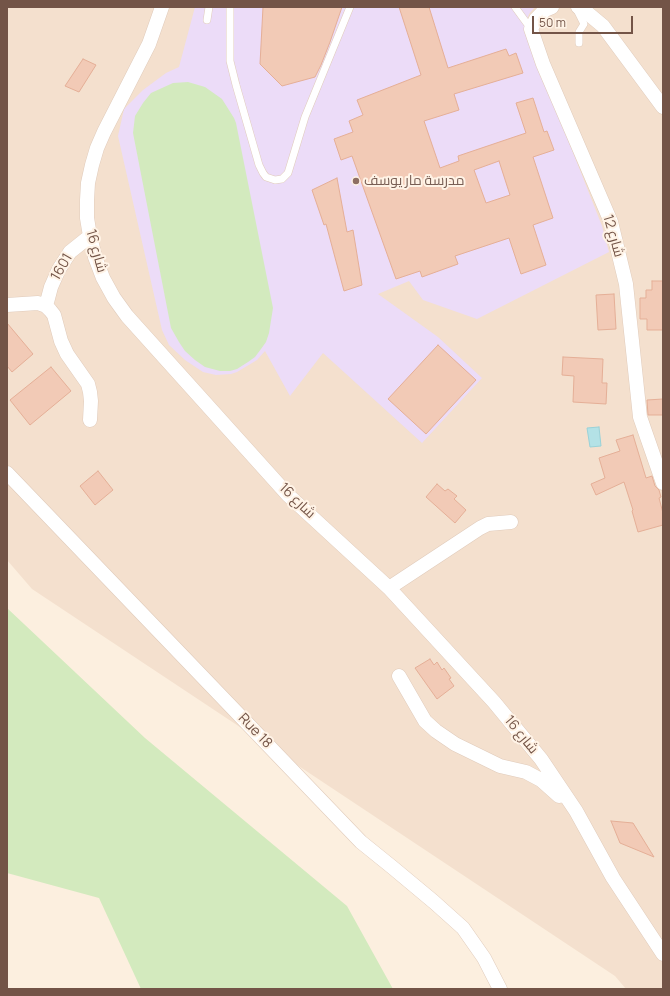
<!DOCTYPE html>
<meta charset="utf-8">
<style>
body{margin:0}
#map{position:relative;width:670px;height:996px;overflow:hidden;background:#fcefdf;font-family:Manrope,sans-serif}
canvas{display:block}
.frame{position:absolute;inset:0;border:8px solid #735447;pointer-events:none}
.scale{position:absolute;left:532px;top:16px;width:101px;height:18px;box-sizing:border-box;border:2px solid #735447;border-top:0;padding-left:5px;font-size:12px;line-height:14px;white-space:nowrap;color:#735447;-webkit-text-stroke:3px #fff3e6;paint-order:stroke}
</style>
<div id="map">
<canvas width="670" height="996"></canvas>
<div class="frame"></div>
<div class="scale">50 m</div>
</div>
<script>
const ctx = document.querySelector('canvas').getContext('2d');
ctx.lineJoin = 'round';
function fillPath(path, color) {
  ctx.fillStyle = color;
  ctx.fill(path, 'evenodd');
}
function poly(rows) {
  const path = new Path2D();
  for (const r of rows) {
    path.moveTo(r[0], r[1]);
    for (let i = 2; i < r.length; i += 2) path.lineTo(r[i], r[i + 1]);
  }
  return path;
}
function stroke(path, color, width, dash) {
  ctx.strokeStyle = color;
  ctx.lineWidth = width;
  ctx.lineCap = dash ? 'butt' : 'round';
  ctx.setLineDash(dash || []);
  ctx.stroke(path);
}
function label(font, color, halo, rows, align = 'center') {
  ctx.font = font + ' Manrope,Cairo,sans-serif';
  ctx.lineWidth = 4;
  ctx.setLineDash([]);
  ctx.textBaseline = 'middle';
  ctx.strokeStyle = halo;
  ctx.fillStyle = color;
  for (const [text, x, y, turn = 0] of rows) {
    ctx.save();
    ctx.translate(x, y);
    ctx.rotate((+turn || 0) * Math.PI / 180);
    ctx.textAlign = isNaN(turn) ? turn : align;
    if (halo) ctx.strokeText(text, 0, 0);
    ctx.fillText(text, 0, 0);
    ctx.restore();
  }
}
fillPath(poly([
 [7,7,663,7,663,989,626,989,615,976,32,589,7,560]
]), '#f4e0ce');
fillPath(poly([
 [195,7,535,7,529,14,524,28,602,226,609,252,477,319,423,300,409,281,378,294,438,337,482,378,422,443,323,353,290,396,265,351,257,360,237,372,231,374,216,375,203,372,185,360,169,345,162,330,118,136,124,109,143,90,166,73,179,67]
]), '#ecdcf8');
fillPath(poly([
 [188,82,205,87,222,99,234,118,236,123,273,308,269,333,266,342,261,349,255,357,248,362,237,369,230,371,220,371,205,367,195,360,185,351,179,342,171,328,133,133,135,116,143,103,151,93,173,83],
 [7,608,145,738,347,906,393,989,141,989,99,898,7,873]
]), '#d3eabe');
const water = poly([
 [599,427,601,446,590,447,587,428,599,427]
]);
fillPath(water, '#b4e2e6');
stroke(water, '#9ad2d8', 1);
const building = poly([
 [263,7,342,7,330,42,321,65,315,77,282,86,260,64,263,7],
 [399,7,429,7,448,68,506,49,509,56,516,53,523,73,454,94,459,110,424,121,440,168,459,161,458,156,526,133,516,103,533,98,544,132,547,131,554,150,533,157,553,218,533,225,546,265,521,274,509,238,455,256,458,264,422,277,420,271,396,279,352,156,341,160,334,139,353,132,349,121,363,115,357,100,421,75,399,7],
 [499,161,510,195,486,203,474,170,499,161],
 [83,59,96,65,79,92,65,86,83,59],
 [337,178,347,232,353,230,362,285,344,291,326,224,324,225,312,190,337,178],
 [652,281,663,281,663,330,647,330,647,319,640,319,640,298,646,298,646,290,652,290,652,281],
 [614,294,616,329,598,330,596,295,614,294],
 [7,323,33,354,12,372,7,366,7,323],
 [438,345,476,380,426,434,388,399,438,345],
 [563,357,603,359,602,383,607,383,606,404,573,402,574,376,562,375,563,357],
 [51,367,71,391,30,425,10,400,51,367],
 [663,399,663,415,648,415,647,400,663,399],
 [633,435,646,478,652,476,655,486,659,490,661,497,659,498,663,513,663,525,638,532,632,511,633,510,624,482,596,495,591,484,605,478,599,458,620,451,616,440,633,435],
 [98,471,113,490,95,505,80,486,98,471],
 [437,484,445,491,448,489,457,496,454,499,466,510,455,523,426,497,437,484],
 [430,659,434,665,437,662,442,670,444,668,451,678,449,679,454,686,437,699,415,668,430,659],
 [611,821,633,823,654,857,620,843,611,821]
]);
fillPath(building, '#f2cab6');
stroke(building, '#e5af97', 1);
const service = poly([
 [230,7,230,61,236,85,259,165,263,173,266,177,275,180,282,179,288,173,305,117,350,7],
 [515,7,531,29],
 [577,10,584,24,579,32,579,43],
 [207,20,209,7]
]);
const minor = poly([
 [162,7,149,44,104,132,97,148,92,165,88,183,87,200,87,218,90,236,95,257,103,278,114,298,127,316,288,495,389,588,494,702,541,759,576,811,613,878,663,954],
 [552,7,545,10,536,19,531,29,543,64,611,222,626,284,640,417,663,483],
 [578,7,585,11,603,26,663,107],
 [7,305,38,303,46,306,50,310,54,315,61,341,67,354,88,384,90,392,91,401,90,420],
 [46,306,51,287,59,269,70,252,90,236],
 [7,473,361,842,392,867,434,902,463,928,484,958,500,989],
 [389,588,480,528,488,524,511,522],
 [399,676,425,721,436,731,455,744,500,766,526,772,541,780,559,796]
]);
stroke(service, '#e0cbbb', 8);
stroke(minor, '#e0cbbb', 15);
stroke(service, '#fff', 7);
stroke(minor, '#fff', 14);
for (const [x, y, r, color] of [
 [356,181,4,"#8d6e63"]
]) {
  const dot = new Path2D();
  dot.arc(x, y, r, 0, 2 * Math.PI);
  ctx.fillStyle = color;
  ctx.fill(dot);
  stroke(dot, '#fff3e6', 1.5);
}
label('14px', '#785e54', '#fff3e6', [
 ["مدرسة مار يوسف",364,181]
], 'left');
label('14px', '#735447', '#fff3e6', [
 ["شارع 12",613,236,74],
 ["شارع 16",96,251,74],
 ["1601",62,267,-60],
 ["شارع 16",297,501,44],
 ["Rue 18",255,731,46],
 ["شارع 16",521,735,51]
]);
</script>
